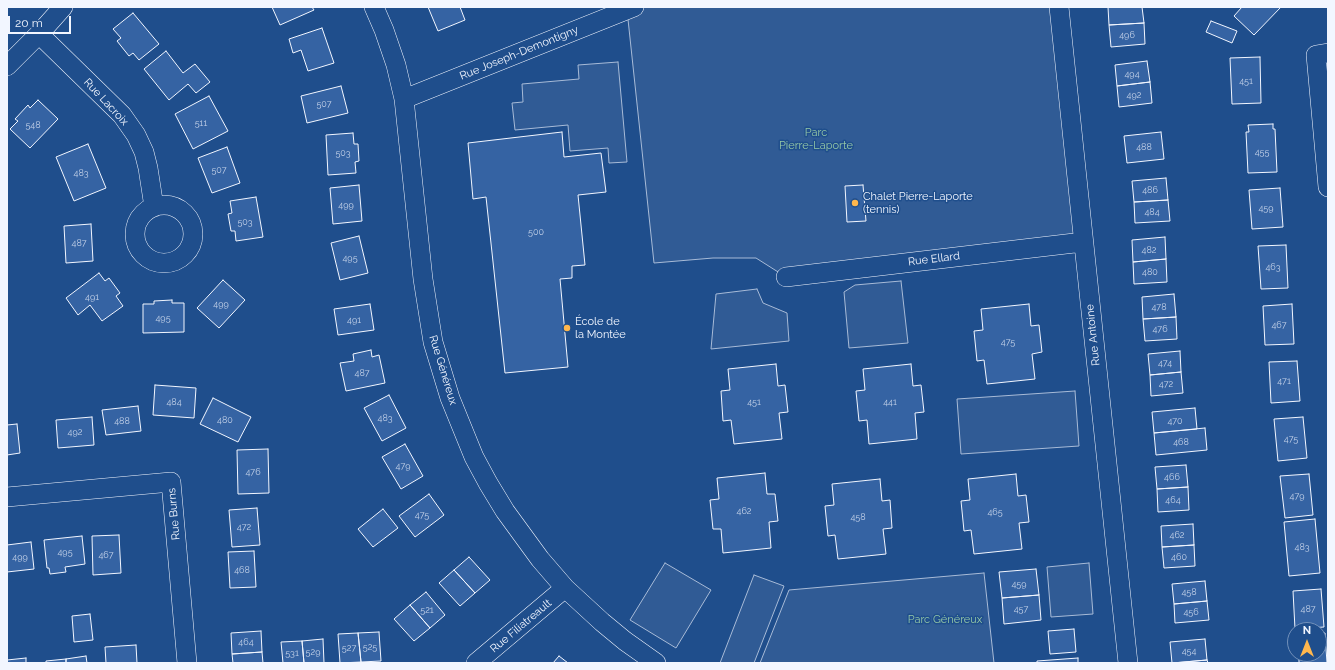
<!DOCTYPE html>
<meta charset="utf-8">
<style>
body{margin:0}
#map{position:relative;width:1335px;height:670px;overflow:hidden;background:#1f4e8c;font-family:Raleway,sans-serif}
canvas{display:block}
.frame{position:absolute;inset:0;border:8px solid #f2f6ff;pointer-events:none}
.north{position:absolute;left:1287px;top:622px;width:40px;height:40px;box-sizing:border-box;background:#1f4e8c;border:1px solid #7391ba;border-radius:50%;rotate:0deg;font-size:11px;font-weight:700;line-height:16px;text-align:center;color:#f2f6ff}
.north::after{content:'';display:block;margin:auto;width:14px;height:18px;background:#ffb74d;clip-path:polygon(50% 0,100% 100%,50% 72%,0 100%)}
.scale{position:absolute;left:8px;top:16px;width:63px;height:18px;box-sizing:border-box;border:2px solid #f2f6ff;border-top:0;padding-left:5px;font-size:12px;line-height:14px;white-space:nowrap;color:#f2f6ff;-webkit-text-stroke:3px #1f4e8c;paint-order:stroke}
</style>
<div id="map">
<canvas width="1335" height="670"></canvas>
<div class="frame"></div>
<div class="north">N</div>
<div class="scale">20 m</div>
</div>
<script>
const ctx = document.querySelector('canvas').getContext('2d');
ctx.lineJoin = 'round';
function fillPath(path, color) {
  ctx.fillStyle = color;
  ctx.fill(path, 'evenodd');
}
function poly(rows) {
  const path = new Path2D();
  for (const r of rows) {
    if (r.length === 3) {
      path.moveTo(r[0] + r[2], r[1]);
      path.arc(r[0], r[1], r[2], 0, 2 * Math.PI);
      continue;
    }
    path.moveTo(r[0], r[1]);
    for (let i = 2; i < r.length; i += 2) path.lineTo(r[i], r[i + 1]);
  }
  return path;
}
function stroke(path, color, width, dash) {
  ctx.strokeStyle = color;
  ctx.lineWidth = width;
  ctx.lineCap = dash ? 'butt' : 'round';
  ctx.setLineDash(dash || []);
  ctx.stroke(path);
}
function label(font, color, halo, rows, align = 'center') {
  ctx.font = font + ' Raleway,sans-serif';
  ctx.lineWidth = 3;
  ctx.setLineDash([]);
  ctx.textBaseline = 'middle';
  ctx.strokeStyle = halo;
  ctx.fillStyle = color;
  for (const [text, x, y, turn = 0] of rows) {
    ctx.save();
    ctx.translate(x, y);
    ctx.rotate((+turn || 0) * Math.PI / 180);
    ctx.textAlign = isNaN(turn) ? turn : align;
    if (halo) ctx.strokeText(text, 0, 0);
    ctx.fillText(text, 0, 0);
    ctx.restore();
  }
}
const built = poly([
 [634,7,1059,7,1083,242,786,277,756,258,713,258,654,263,627,10,634,7],
 [618,62,627,162,609,163,608,148,570,151,568,125,515,130,512,103,523,102,522,84,579,79,578,65,618,62],
 [901,281,908,343,849,348,844,292,855,285,901,281],
 [757,289,763,303,787,313,789,341,711,349,716,294,757,289],
 [1075,391,1079,446,961,454,957,399,1075,391],
 [665,563,711,590,676,648,630,620,665,563],
 [1089,563,1093,614,1051,617,1047,567,1089,563],
 [984,573,994,663,760,663,789,590,984,573],
 [754,575,784,586,754,663,720,663,754,575]
]);
fillPath(built, '#305b95');
stroke(built, '#a8bbd7', 1);
const building = poly([
 [272,7,312,7,314,10,280,25,272,7],
 [428,7,460,7,465,20,438,31,428,7],
 [1108,7,1142,7,1144,23,1109,25,1108,7],
 [1242,7,1281,7,1254,35,1234,16,1242,7],
 [133,13,159,44,139,60,133,53,129,56,117,41,121,38,113,29,133,13],
 [1211,21,1237,31,1232,43,1206,32,1211,21],
 [1144,23,1145,44,1111,47,1109,25,1144,23],
 [322,28,334,63,308,71,301,50,293,53,289,39,322,28],
 [166,51,183,73,195,64,210,82,196,93,188,84,169,100,144,69,166,51],
 [1260,57,1261,103,1232,104,1230,58,1260,57],
 [1147,61,1150,82,1117,86,1115,65,1147,61],
 [1150,82,1152,103,1119,107,1117,86,1150,82],
 [341,86,348,113,307,123,301,96,341,86],
 [209,96,228,131,193,149,175,114,209,96],
 [38,100,58,119,30,148,10,129,18,121,15,119,28,105,30,108,38,100],
 [1273,124,1273,129,1275,129,1277,172,1248,173,1246,132,1249,132,1248,125,1273,124],
 [562,132,564,157,601,153,606,192,578,195,585,265,572,266,572,278,560,279,568,367,505,373,486,197,473,199,468,143,562,132],
 [1161,132,1164,159,1127,163,1124,136,1161,132],
 [353,133,354,144,358,144,359,161,355,162,356,173,328,175,326,135,353,133],
 [88,144,106,188,74,201,56,157,88,144],
 [227,147,240,183,212,193,198,158,227,147],
 [1166,178,1168,200,1134,202,1132,181,1166,178],
 [359,185,362,221,333,224,330,188,359,185],
 [863,185,866,221,847,222,845,186,863,185],
 [1280,188,1283,227,1252,229,1249,190,1280,188],
 [256,197,263,237,236,241,235,231,231,231,228,214,232,213,230,201,256,197],
 [1168,200,1170,221,1135,223,1134,202,1168,200],
 [91,224,93,261,66,263,64,226,91,224],
 [359,236,368,273,340,280,331,243,359,236],
 [1165,237,1166,259,1133,262,1132,240,1165,237],
 [1286,245,1288,288,1261,289,1258,246,1286,245],
 [1166,259,1167,282,1134,284,1133,262,1166,259],
 [99,273,105,281,109,278,120,293,116,296,123,306,102,321,90,305,78,315,66,298,99,273],
 [223,280,245,300,219,328,197,308,223,280],
 [1174,294,1176,317,1143,319,1142,297,1174,294],
 [172,300,172,303,184,303,184,332,143,333,143,304,154,304,154,301,172,300],
 [370,304,374,330,338,335,334,309,370,304],
 [1029,304,1031,326,1039,325,1042,352,1032,354,1035,379,987,384,984,360,977,361,974,331,983,330,981,309,1029,304],
 [1292,304,1294,344,1265,345,1263,306,1292,304],
 [1176,317,1177,339,1145,341,1143,319,1176,317],
 [371,350,372,357,379,355,385,383,346,391,340,363,354,361,353,354,371,350],
 [1180,351,1181,372,1150,375,1148,354,1180,351],
 [1297,361,1300,401,1271,403,1269,362,1297,361],
 [776,364,778,386,785,385,788,412,779,413,782,439,734,444,731,420,723,421,721,391,730,390,728,369,776,364],
 [911,364,913,386,921,385,924,412,915,413,917,439,869,444,867,420,859,421,856,391,865,390,863,369,911,364],
 [1181,372,1183,393,1151,396,1150,375,1181,372],
 [155,385,196,388,194,418,153,415,155,385],
 [389,395,406,428,382,441,364,408,389,395],
 [213,398,251,417,238,442,200,424,213,398],
 [138,406,141,431,106,435,102,410,138,406],
 [1195,408,1197,429,1154,433,1152,412,1195,408],
 [92,417,94,445,58,448,56,420,92,417],
 [1303,417,1307,458,1278,461,1274,419,1303,417],
 [17,424,20,453,7,455,7,425,17,424],
 [1205,428,1207,450,1156,455,1154,433,1205,428],
 [405,444,423,476,401,489,382,457,405,444],
 [268,449,269,493,238,494,237,450,268,449],
 [1186,465,1188,487,1157,489,1155,467,1186,465],
 [765,473,767,494,775,494,778,521,769,522,771,548,723,553,721,529,713,529,710,500,719,499,717,478,765,473],
 [1016,474,1018,496,1026,495,1029,522,1019,523,1022,549,974,554,971,530,964,531,961,501,970,500,968,479,1016,474],
 [1309,474,1313,515,1285,518,1280,476,1309,474],
 [880,479,882,501,890,500,892,528,883,529,886,554,838,559,835,535,828,536,825,506,834,505,832,484,880,479],
 [1188,487,1189,510,1158,512,1157,489,1188,487],
 [429,494,444,515,415,537,399,516,429,494],
 [257,508,260,545,232,547,229,510,257,508],
 [383,509,398,528,373,547,358,529,383,509],
 [1315,519,1320,573,1289,576,1284,522,1315,519],
 [1193,524,1194,545,1162,547,1161,526,1193,524],
 [119,535,121,573,93,575,92,536,119,535],
 [82,536,85,564,65,567,66,572,50,574,49,568,47,568,44,540,82,536],
 [31,542,34,569,7,572,7,545,31,542],
 [1194,545,1195,566,1164,568,1162,547,1194,545],
 [254,551,256,587,230,588,228,552,254,551],
 [469,557,490,580,475,593,454,570,469,557],
 [1036,569,1039,595,1002,598,999,572,1036,569],
 [454,570,475,593,460,606,439,583,454,570],
 [1205,581,1207,601,1174,604,1172,584,1205,581],
 [1321,589,1324,627,1295,629,1293,591,1321,589],
 [426,592,445,615,430,628,410,605,426,592],
 [1039,595,1041,620,1004,624,1002,598,1039,595],
 [1207,601,1209,620,1175,623,1174,604,1207,601],
 [410,605,430,628,414,641,394,619,410,605],
 [90,614,93,640,74,642,72,616,90,614],
 [1074,629,1076,652,1050,654,1048,631,1074,629],
 [261,631,262,652,232,654,231,633,261,631],
 [379,632,381,661,361,662,358,633,379,632],
 [358,633,361,662,340,663,338,634,358,633],
 [1319,633,1325,633,1327,663,1299,663,1299,654,1319,654,1319,633],
 [323,639,324,663,304,663,302,641,323,639],
 [1205,639,1207,660,1172,663,1170,642,1205,639],
 [302,641,304,663,283,663,281,642,302,641],
 [136,645,137,663,106,663,105,647,136,645],
 [262,652,263,663,233,663,232,654,262,652],
 [86,656,87,663,66,663,66,659,86,656],
 [559,656,568,663,553,663,559,656],
 [26,658,26,663,7,663,7,660,26,658],
 [1078,658,1078,663,1037,663,1037,661,1078,658],
 [66,659,66,663,46,663,46,661,66,659],
 [1207,660,1208,663,1173,663,1207,660]
]);
fillPath(building, '#3563a3');
stroke(building, '#f2f6ff', 1);
const street = poly([
 [374,7,384,30,396,65,404,99,423,279,433,342,450,398,474,457,488,483,505,511,540,559,565,588,602,622,625,641,656,663],
 [1059,7,1128,663],
 [39,34,122,115,136,135,144,152,148,168,154,207],
 [1328,53,1316,55,1328,187],
 [7,66,39,34,63,7],
 [404,99,634,7],
 [164,234,29],
 [786,277,1083,242],
 [7,497,171,482,187,663],
 [476,663,565,588]
]);
stroke(street, '#f2f6ff', 20);
stroke(street, '#1f4e8c', 19);
for (const [x, y, r, color] of [
 [855,203,4,"#ffb74d"],
 [567,328,4,"#ffb74d"]
]) {
  const dot = new Path2D();
  dot.arc(x, y, r, 0, 2 * Math.PI);
  ctx.fillStyle = color;
  ctx.fill(dot);
  stroke(dot, '#1f4e8c', 1.5);
}
label('9px', '#c3d1e8', null, [
 ["496",1127,35],
 ["494",1132,74],
 ["451",1246,81],
 ["492",1134,95],
 ["507",324,104],
 ["511",201,123],
 ["548",33,125],
 ["488",1144,147],
 ["455",1262,152],
 ["503",343,153],
 ["507",219,170],
 ["483",81,173],
 ["486",1150,190],
 ["499",346,205],
 ["459",1266,208],
 ["484",1152,212],
 ["503",245,222],
 ["500",536,232],
 ["487",79,243],
 ["482",1149,250],
 ["495",350,258],
 ["463",1273,267],
 ["480",1150,272],
 ["491",92,297],
 ["499",221,304],
 ["478",1159,307],
 ["495",163,318],
 ["491",354,320],
 ["467",1279,325],
 ["476",1160,329],
 ["475",1008,342],
 ["474",1165,363],
 ["487",362,373],
 ["471",1284,381],
 ["472",1166,384],
 ["484",174,402],
 ["451",754,402],
 ["441",890,402],
 ["483",385,418],
 ["480",225,420],
 ["488",122,421],
 ["470",1175,421],
 ["492",75,432],
 ["475",1291,439],
 ["468",1181,442],
 ["479",403,466],
 ["476",253,472],
 ["466",1172,477],
 ["479",1297,496],
 ["464",1173,500],
 ["462",744,511],
 ["465",995,512],
 ["475",422,515],
 ["458",858,517],
 ["472",244,527],
 ["462",1177,535],
 ["483",1302,547],
 ["495",65,552],
 ["467",106,555],
 ["499",20,557],
 ["460",1179,557],
 ["468",242,570],
 ["459",1019,584],
 ["458",1189,592],
 ["457",1021,609],
 ["487",1308,609],
 ["521",427,610],
 ["456",1191,612],
 ["464",246,642],
 ["525",370,647],
 ["527",349,648],
 ["454",1189,651],
 ["529",313,652],
 ["531",292,653]
]);
label('11px', '#f2f6ff', '#1f4e8c', [
 ["Rue Joseph-Demontigny",519,53,-22],
 ["Rue Lacroix",106,102,47],
 ["Rue Ellard",934,259,-7],
 ["Rue Antoine",1093,335,-96],
 ["Rue Généreux",443,370,73],
 ["Rue Burns",174,514,-95],
 ["Rue Filiatreault",521,626,-40]
]);
label('11px', '#97c8a6', '#1f4e8c', [
 ["Parc",816,133],
 ["Pierre-Laporte",816,146],
 ["Parc Généreux",945,620]
]);
label('11px', '#f2f6ff', '#1f4e8c', [
 ["Chalet Pierre-Laporte",863,197],
 ["(tennis)",863,210],
 ["École de",575,322],
 ["la Montée",575,335]
], 'left');
</script>
